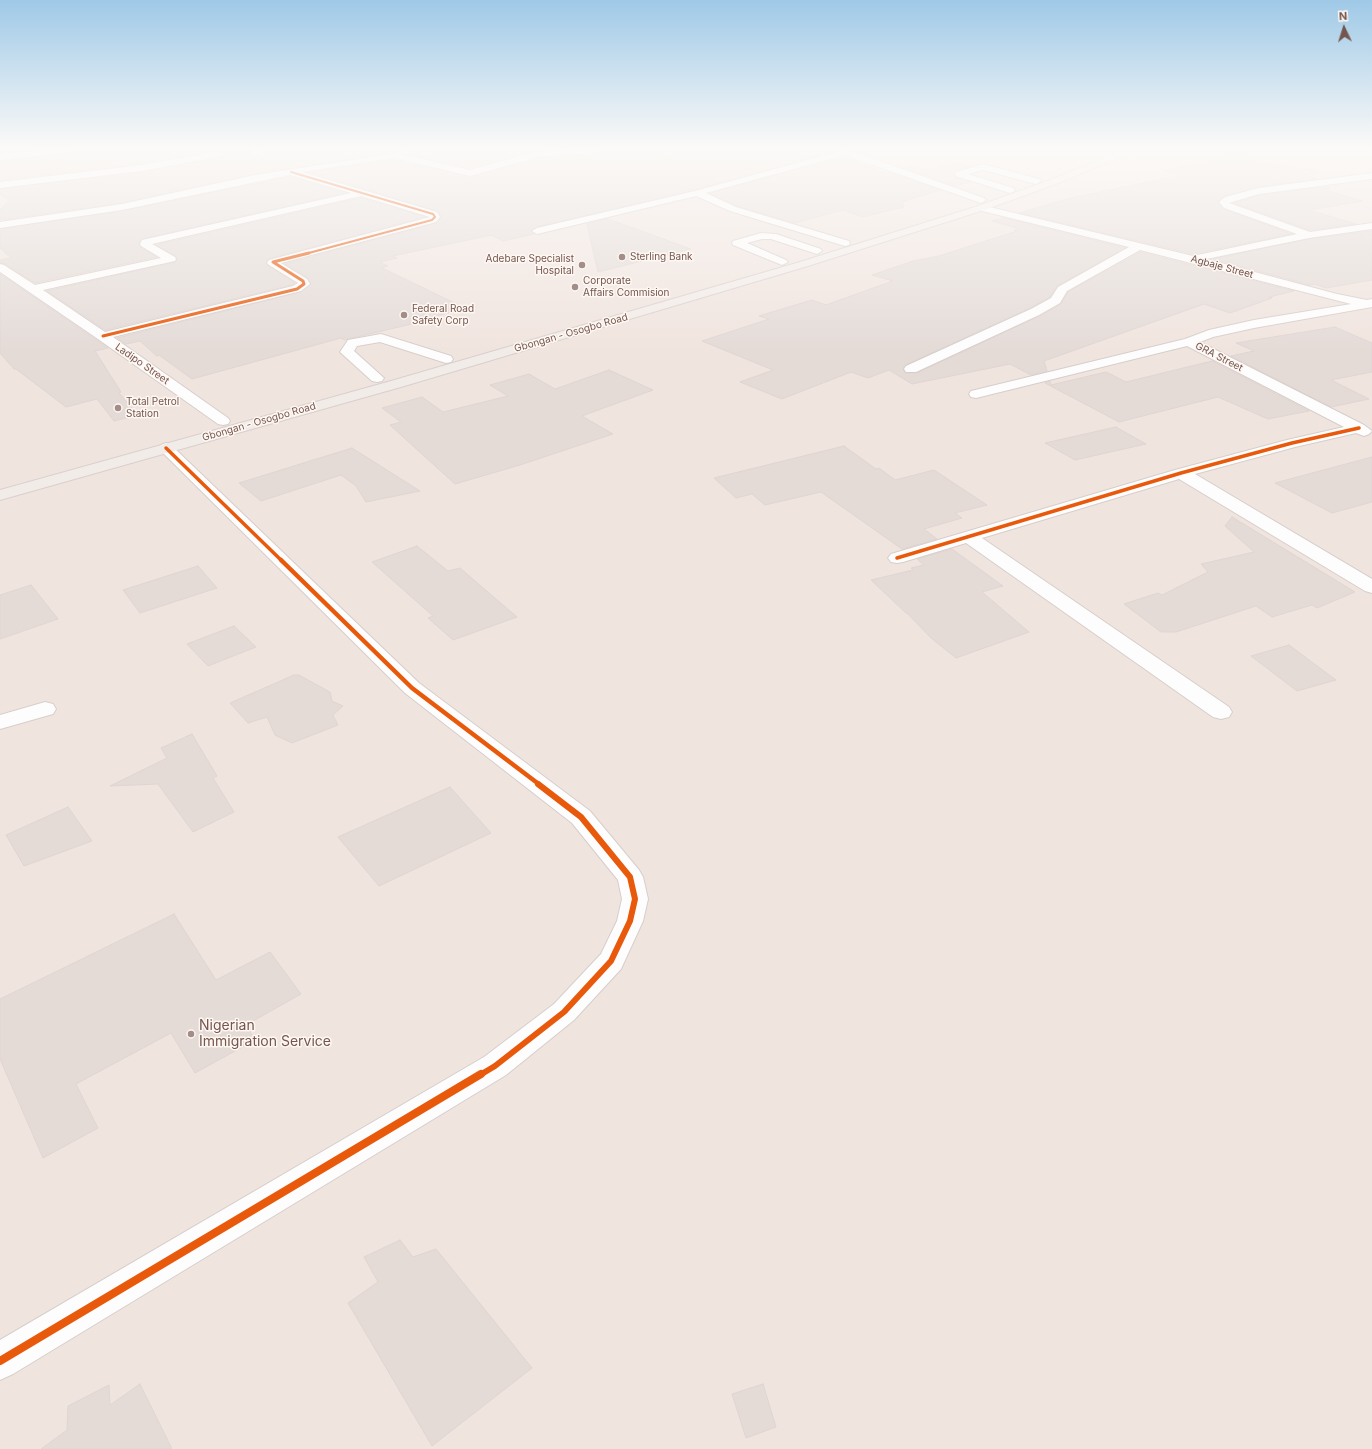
<!DOCTYPE html>
<style>
body{margin:0}
#map{position:relative;width:1372px;height:1449px;overflow:hidden;background:#f8f3f0;font-family:Inter,sans-serif}
canvas{display:block}
.north{position:absolute;left:1324px;top:8px;width:40px;height:40px;-webkit-text-stroke:3px #fef7f2;paint-order:stroke;rotate:356deg;font-size:11px;font-weight:700;line-height:16px;text-align:center;color:#745650}
.north::after{content:'';display:block;margin:auto;width:14px;height:18px;background:#745650;clip-path:polygon(50% 0,100% 100%,50% 72%,0 100%)}
</style>
<div id="map">
<canvas width="1372" height="1449"></canvas>
<div class="north">N</div>
</div>
<script>
const ctx = document.querySelector('canvas').getContext('2d');
ctx.lineJoin = 'round';
function fillPath(path, color) {
  ctx.fillStyle = color;
  ctx.fill(path, 'evenodd');
}
function poly(rows) {
  const path = new Path2D();
  for (const r of rows) {
    path.moveTo(r[0], r[1]);
    for (let i = 2; i < r.length; i += 2) path.lineTo(r[i], r[i + 1]);
  }
  return path;
}
function stroke(path, color, width, dash) {
  ctx.strokeStyle = color;
  ctx.lineWidth = width;
  ctx.lineCap = dash ? 'butt' : 'round';
  ctx.setLineDash(dash || []);
  ctx.stroke(path);
}
function label(font, color, halo, rows, align = 'center') {
  ctx.font = font + ' Inter,sans-serif';
  ctx.lineWidth = 3;
  ctx.setLineDash([]);
  ctx.textBaseline = 'middle';
  ctx.strokeStyle = halo;
  ctx.fillStyle = color;
  for (const [text, x, y, turn = 0] of rows) {
    ctx.save();
    ctx.translate(x, y);
    ctx.rotate((+turn || 0) * Math.PI / 180);
    ctx.textAlign = isNaN(turn) ? turn : align;
    if (halo) ctx.strokeText(text, 0, 0);
    ctx.fillText(text, 0, 0);
    ctx.restore();
  }
}
fillPath(poly([
 [0,149,1372,149,1372,1449,0,1449]
]), '#f0e4de');
const building = poly([
 [78,149,254,149,248,153,254,157,274,149,401,149,391,153,255,174,122,203,0,220,0,210,9,200,0,194,0,189,142,172,222,157,224,154,219,150,142,164,0,180,0,161,73,153,78,149],
 [421,149,542,149,470,168,408,155,421,149],
 [623,149,634,149,680,159,682,149,825,149,832,152,695,190,537,227,531,230,534,234,503,241,491,235,393,256,397,258,380,262,388,266,382,268,465,308,430,318,433,319,344,340,341,338,192,379,159,355,157,356,140,341,126,344,117,338,301,292,311,283,308,278,285,264,436,223,442,217,437,211,309,172,394,160,470,177,538,158,585,155,593,157,623,149],
 [844,157,886,173,889,172,940,190,902,202,904,207,862,217,843,210,795,223,737,206,710,193,844,157],
 [1232,157,1319,171,1319,173,1306,175,1317,179,1259,187,1225,196,1218,202,1224,209,1291,234,1193,254,1020,213,1067,199,1182,175,1164,171,1213,160,1220,161,1232,157],
 [958,163,971,166,956,171,954,173,955,177,970,182,955,186,905,168,915,166,929,170,958,163],
 [290,177,345,193,142,239,139,243,140,247,157,257,35,283,5,264,0,263,0,260,11,258,0,248,0,229,122,211,290,177],
 [1326,187,1330,188,1322,189,1362,201,1309,210,1356,224,1310,230,1234,203,1259,195,1326,187],
 [361,198,425,217,268,259,266,264,295,283,292,285,105,330,47,291,176,262,177,258,176,256,156,245,361,198],
 [1004,218,1125,248,1057,286,1050,297,1030,308,905,365,903,368,905,373,917,373,1040,316,1061,304,1068,292,1140,252,1294,291,1269,297,1272,298,1230,313,1204,304,1044,361,1047,371,1031,375,1010,364,912,384,889,370,868,378,851,372,782,399,740,382,773,370,702,341,769,319,759,316,812,300,826,305,893,281,872,275,913,261,939,256,1017,231,1014,230,1020,229,992,221,1004,218],
 [608,219,691,249,598,272,587,224,608,219],
 [1372,231,1372,280,1326,288,1315,284,1310,285,1213,259,1309,239,1372,231],
 [0,274,108,348,95,351,121,392,119,393,138,415,114,421,97,399,66,407,16,369,14,369,0,353,0,274],
 [1335,327,1372,343,1372,372,1331,380,1369,399,1331,407,1231,356,1254,351,1236,343,1335,327],
 [1212,361,1309,411,1268,419,1218,397,1119,422,1045,383,1050,381,1051,385,1106,372,1126,382,1212,361],
 [609,370,653,390,582,416,613,434,520,465,455,484,390,425,401,422,382,408,422,397,443,412,508,396,490,385,529,374,555,389,609,370],
 [1116,427,1146,444,1075,460,1045,443,1116,427],
 [844,446,876,469,879,468,895,480,934,470,987,505,955,513,962,518,924,529,937,539,902,549,821,492,765,505,752,494,736,498,714,478,844,446],
 [352,448,420,491,366,502,356,486,341,475,261,501,239,483,352,448],
 [1372,457,1372,502,1332,513,1275,483,1372,457],
 [1232,517,1355,592,1317,608,1312,605,1272,617,1256,606,1176,632,1161,632,1124,604,1158,593,1162,595,1208,572,1201,564,1254,552,1225,526,1232,517],
 [417,546,448,571,460,568,517,617,453,640,428,618,433,616,372,562,417,546],
 [952,549,1003,586,982,592,1029,632,956,658,931,638,907,613,906,613,871,580,913,570,911,568,924,565,917,559,952,549],
 [198,566,217,588,140,613,123,590,198,566],
 [31,585,58,619,0,639,0,595,31,585],
 [234,626,256,647,208,666,187,644,234,626],
 [1289,645,1336,680,1297,691,1251,656,1289,645],
 [294,675,299,675,330,692,332,701,343,706,333,715,338,725,292,743,275,735,267,717,248,723,230,703,294,675],
 [192,734,217,776,213,778,234,812,193,832,158,784,110,786,167,758,161,748,192,734],
 [450,787,491,833,379,886,338,837,450,787],
 [68,807,92,841,24,866,6,835,68,807],
 [174,914,216,980,270,952,301,994,246,1025,255,1040,195,1073,171,1033,76,1084,98,1128,43,1158,0,1059,0,999,174,914],
 [400,1240,413,1257,436,1249,532,1368,432,1446,348,1303,378,1282,364,1257,400,1240],
 [140,1384,172,1449,41,1449,67,1430,68,1406,109,1385,110,1405,140,1384],
 [763,1384,776,1427,746,1438,732,1394,763,1384]
]);
fillPath(building, '#e4dbd7');
stroke(building, '#e0d5d2', 1);
const minor = poly([
 [48,149,77,149,73,152,0,160,0,154,48,149],
 [258,149,273,149,253,156,249,153,258,149],
 [406,149,420,149,403,155,470,170,538,151,567,149,608,149,604,152,538,157,470,176,394,158,302,172,437,212,440,217,436,222,281,263,307,279,310,284,301,291,113,337,228,418,230,421,228,424,223,425,218,424,98,339,0,272,0,264,4,265,35,285,161,258,141,246,140,244,142,240,351,193,290,175,122,210,0,228,0,222,122,204,255,175,391,154,406,149],
 [361,196,430,217,269,260,267,263,269,265,298,283,293,286,105,332,43,290,175,261,176,259,175,257,152,244,361,196],
 [833,149,846,149,984,198,986,200,981,203,978,202,845,155,706,193,736,207,849,241,850,243,849,245,845,246,730,211,696,196,537,234,532,231,537,228,695,191,837,152,833,149],
 [219,151,223,154,222,156,142,171,0,188,0,182,142,165,219,151],
 [983,164,1039,179,1041,181,1036,184,983,170,968,174,1013,188,1015,190,1013,192,1010,193,956,176,955,174,956,172,983,164],
 [1372,173,1372,179,1259,194,1229,203,1310,232,1372,223,1372,229,1309,238,1206,259,1337,294,1367,300,1372,299,1372,307,1254,328,1213,337,1200,342,1364,425,1372,431,1369,434,1364,436,1356,433,1295,447,1195,474,1372,579,1372,593,1365,591,1179,479,982,538,1229,707,1232,712,1229,717,1221,719,1213,717,966,543,903,562,897,563,891,562,888,558,891,554,1175,470,1287,440,1344,427,1187,346,976,398,971,397,969,394,971,391,1185,339,1209,330,1254,320,1351,304,1140,250,1067,291,1060,303,1039,315,916,372,906,372,904,369,906,366,1031,309,1051,298,1058,287,1129,247,978,210,976,208,978,206,981,205,1193,256,1297,234,1224,208,1219,202,1225,197,1259,188,1372,173],
 [761,233,776,234,821,249,822,251,817,254,771,239,762,239,747,243,786,260,788,262,782,265,733,245,732,243,733,241,761,233],
 [381,334,451,356,453,359,451,362,446,363,380,342,357,346,354,351,384,378,382,381,377,382,372,381,340,352,348,340,381,334],
 [166,443,171,445,419,683,590,811,639,870,643,877,648,899,643,921,621,969,574,1020,506,1075,13,1374,0,1380,0,1340,484,1057,554,1004,601,954,617,921,622,899,618,880,572,823,405,693,161,451,158,448,161,445,166,443],
 [45,702,53,704,56,709,53,714,0,729,0,715,45,702]
]);
const major = poly([
 [1127,149,1139,149,1056,184,984,210,808,266,401,387,0,500,0,490,391,381,800,262,978,206,1050,180,1127,149]
]);
stroke(minor, '#d6cecb', 2);
stroke(major, '#d9cfcc', 2);
fillPath(minor, '#fefdfd');
fillPath(major, '#f2ece8');
stroke(poly([
 [291,172,433,214,435,217,432,220,305,254]
]), '#e8590c', 2);
stroke(poly([
 [103,336,297,289,304,284,303,281,273,262,309,253]
]), '#e8590c', 3);
stroke(poly([
 [166,448,282,561],
 [897,558,1181,473,1292,443,1359,428]
]), '#e8590c', 3.5);
stroke(poly([
 [281,560,412,688,540,785]
]), '#e8590c', 4.5);
stroke(poly([
 [480,1075,495,1066,564,1012,611,961,630,921,635,899,630,877,581,817,538,784]
]), '#e8590c', 6);
stroke(poly([
 [0,1361,481,1074]
]), '#e8590c', 8);
const sky = ctx.createLinearGradient(0, 0, 0, 352);
sky.addColorStop(0, '#9fc9e7');
sky.addColorStop(0.42, '#fcfaf8');
sky.addColorStop(1, '#fcfaf800');
ctx.fillStyle = sky;
ctx.fillRect(0, 0, 1372, 352);
for (const [x, y, r, color] of [
 [622,257,4,"#a28d88"],
 [582,265,4,"#a28d88"],
 [575,287,4,"#a28d88"],
 [404,315,4,"#a28d88"],
 [118,408,4,"#a28d88"],
 [191,1034,4,"#a28d88"]
]) {
  const dot = new Path2D();
  dot.arc(x, y, r, 0, 2 * Math.PI);
  ctx.fillStyle = color;
  ctx.fill(dot);
  stroke(dot, '#fef7f2', 1.5);
}
label('10px', '#745650', '#fef7f2', [
 ["Sterling Bank",630,257],
 ["Adebare Specialist",574,259,"right"],
 ["Hospital",574,271,"right"],
 ["Corporate",583,281],
 ["Affairs Commision",583,293],
 ["Federal Road",412,309],
 ["Safety Corp",412,321],
 ["Total Petrol",126,402],
 ["Station",126,414]
], 'left');
label('10px', '#745650', '#fef7f2', [
 ["Agbaje Street",1222,267,15],
 ["Gbongan - Osogbo Road",571,333,-16],
 ["GRA Street",1219,357,27],
 ["Ladipo Street",142,364,35],
 ["Gbongan - Osogbo Road",259,422,-16]
]);
label('14px', '#745650', '#fef7f2', [
 ["Nigerian",199,1026],
 ["Immigration Service",199,1042]
], 'left');
</script>
